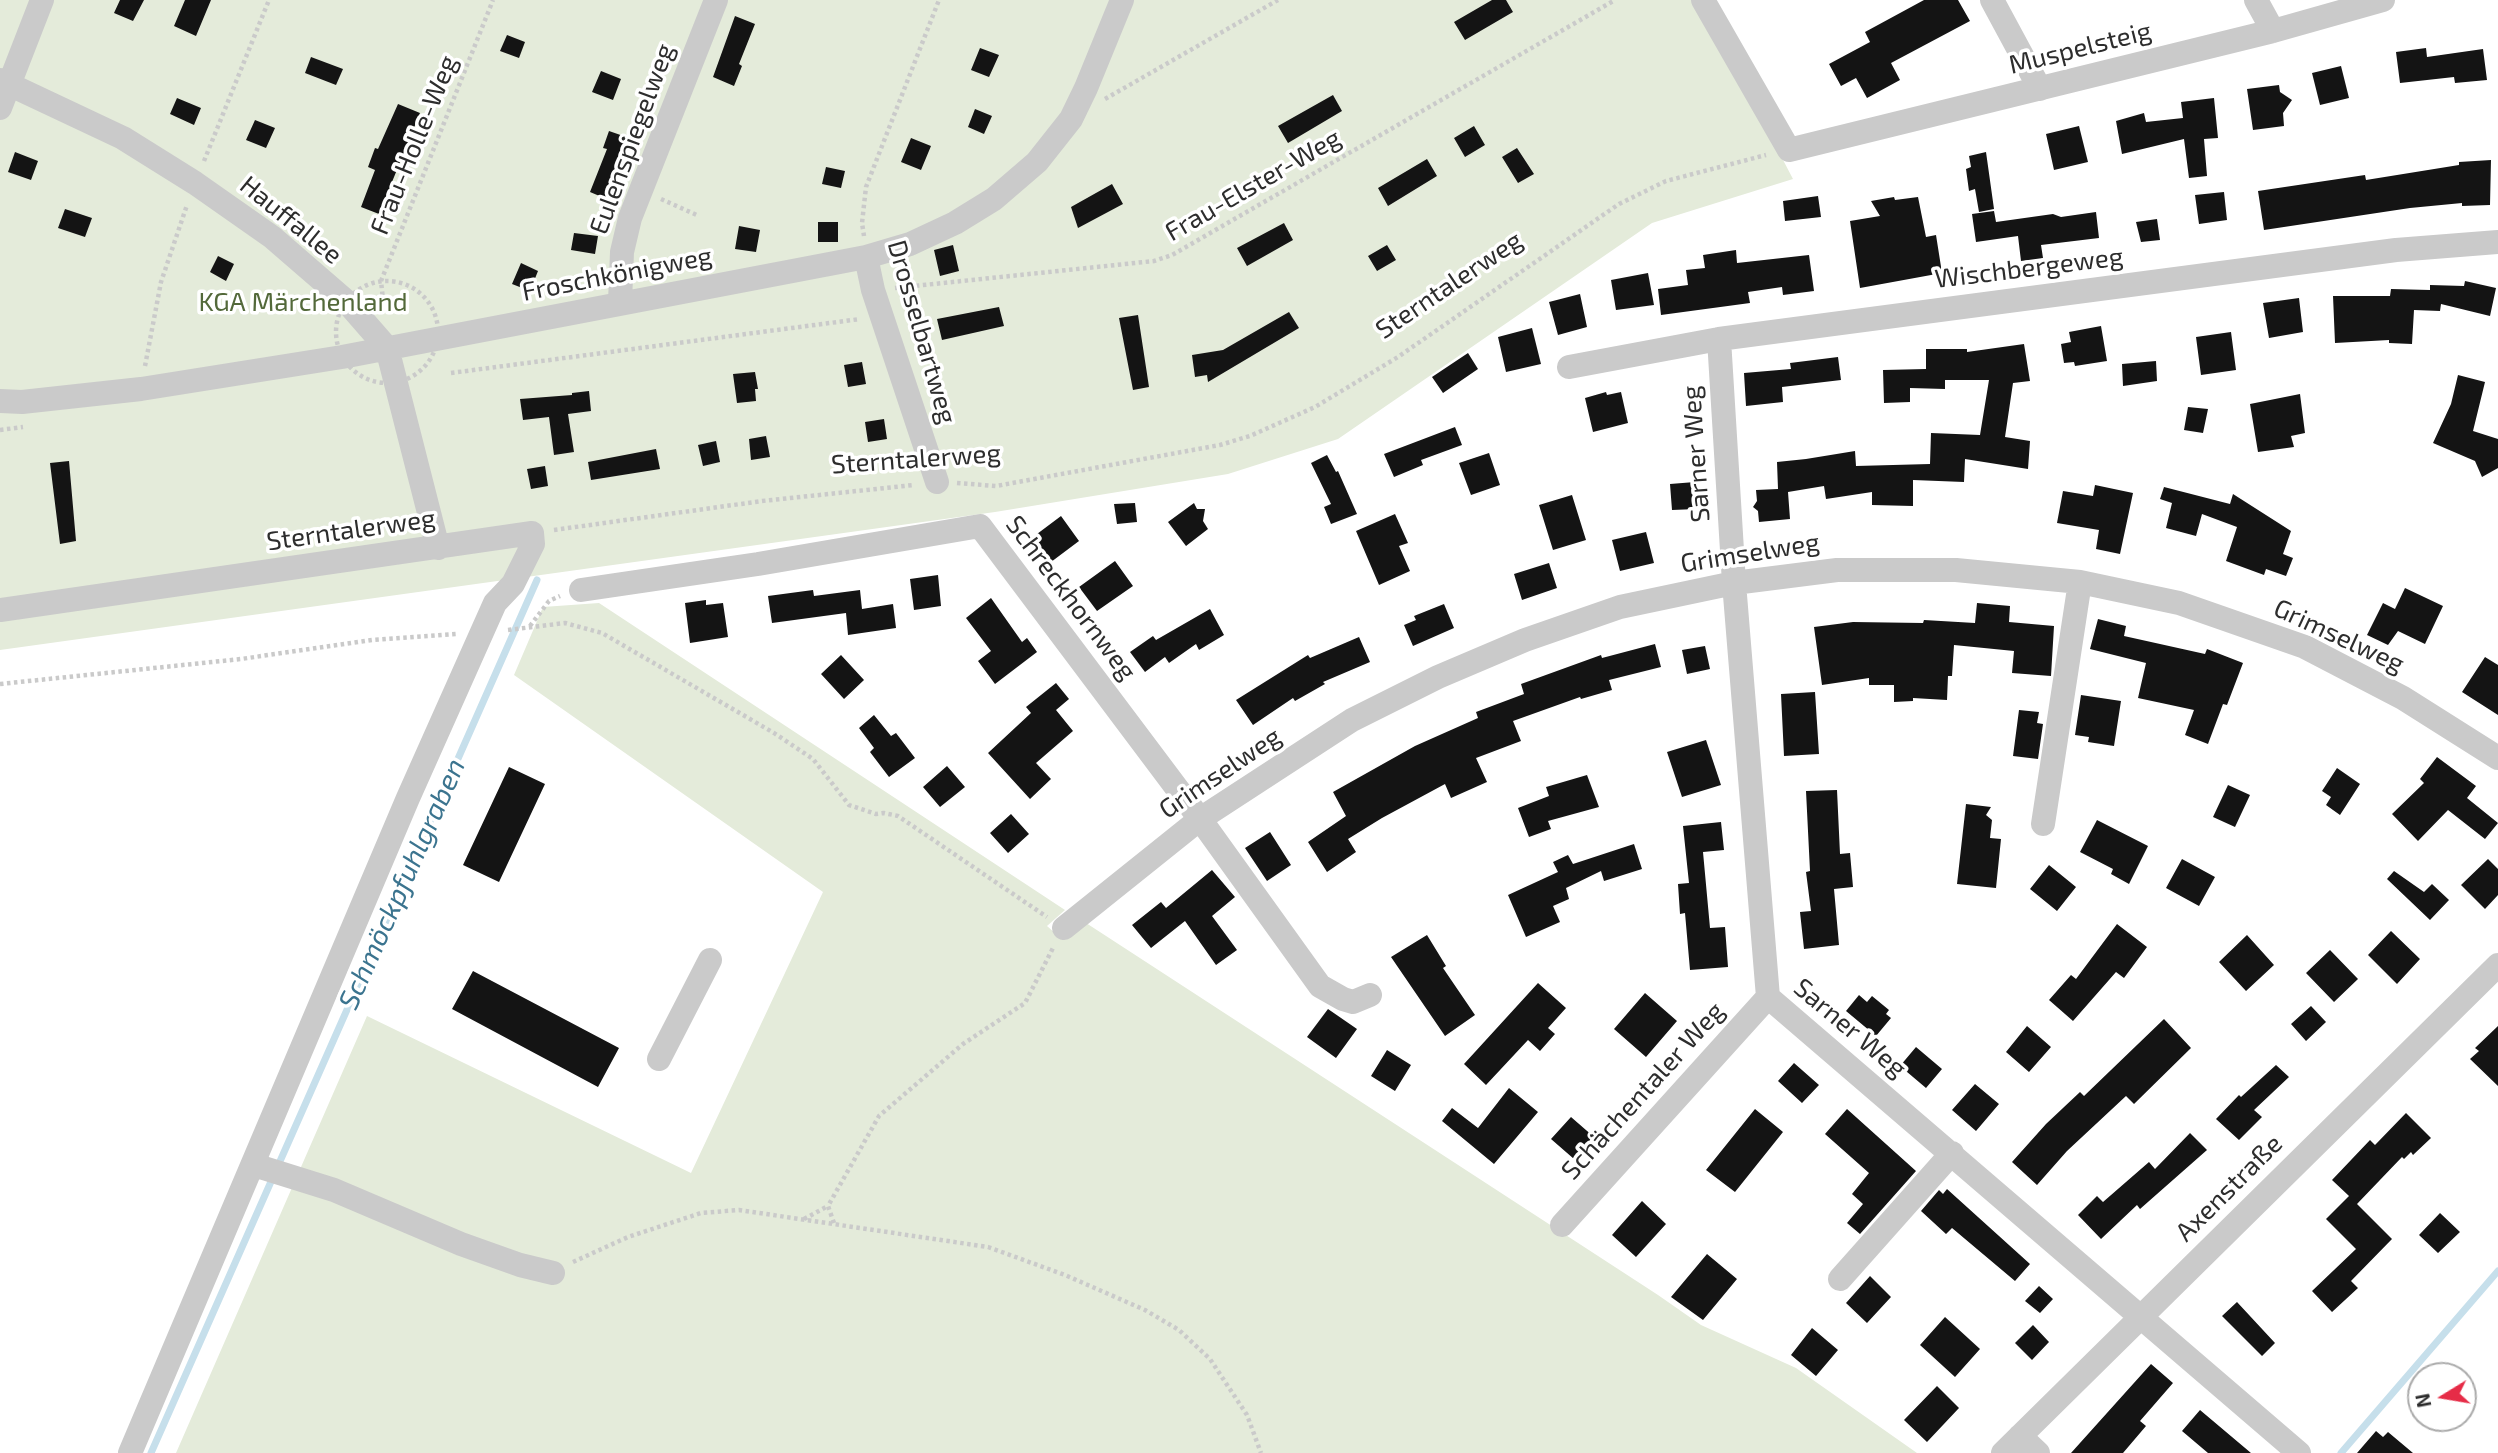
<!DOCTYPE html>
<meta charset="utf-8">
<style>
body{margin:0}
#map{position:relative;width:2498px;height:1453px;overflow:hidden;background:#fff;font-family:"Exo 2",sans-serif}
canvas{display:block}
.north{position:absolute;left:2407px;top:1362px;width:70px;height:70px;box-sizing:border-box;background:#fff;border:2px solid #ababab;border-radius:50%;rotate:259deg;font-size:19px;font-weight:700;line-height:28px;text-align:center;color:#2d2d2d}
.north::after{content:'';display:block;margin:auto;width:24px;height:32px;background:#e62c47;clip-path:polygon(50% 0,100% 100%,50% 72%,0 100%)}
</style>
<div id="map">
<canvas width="2498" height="1453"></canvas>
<div class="north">N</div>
</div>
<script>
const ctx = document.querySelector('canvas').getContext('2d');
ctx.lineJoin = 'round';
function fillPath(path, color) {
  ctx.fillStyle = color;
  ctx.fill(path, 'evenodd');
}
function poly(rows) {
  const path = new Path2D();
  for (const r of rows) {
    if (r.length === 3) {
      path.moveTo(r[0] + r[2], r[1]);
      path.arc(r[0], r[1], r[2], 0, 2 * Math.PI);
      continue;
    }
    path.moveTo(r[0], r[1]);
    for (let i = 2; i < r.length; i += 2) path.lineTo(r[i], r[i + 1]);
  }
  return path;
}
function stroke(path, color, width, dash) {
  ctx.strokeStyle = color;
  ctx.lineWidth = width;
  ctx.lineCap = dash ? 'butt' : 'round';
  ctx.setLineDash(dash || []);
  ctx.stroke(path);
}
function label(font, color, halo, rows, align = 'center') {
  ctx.font = font + ' "Exo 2",sans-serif';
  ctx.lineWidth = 7;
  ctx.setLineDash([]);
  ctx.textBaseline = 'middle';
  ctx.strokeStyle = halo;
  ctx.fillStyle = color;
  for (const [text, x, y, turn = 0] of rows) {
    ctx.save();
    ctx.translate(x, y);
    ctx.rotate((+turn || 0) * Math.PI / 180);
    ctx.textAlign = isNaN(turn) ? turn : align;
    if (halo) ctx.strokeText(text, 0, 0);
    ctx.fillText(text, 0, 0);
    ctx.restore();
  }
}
fillPath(poly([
 [0,0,1693,0,1771,137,1793,179,1652,223,1338,439,1228,474,995,512,0,650],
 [599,603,1065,910,1047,926,1063,940,1083,921,1658,1295,1701,1325,1796,1368,1917,1453,176,1453,367,1016,691,1173,823,892,514,675,543,607]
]), '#e4ebda');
stroke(poly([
 [151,1453,537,580],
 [2341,1453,2498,1271]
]), '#c6dfeb', 7);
fillPath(poly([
 [120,0,144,0,133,21,114,13],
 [185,0,211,0,196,36,174,26],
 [1492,0,1506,0,1513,12,1465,40,1454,22],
 [1924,0,1958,0,1970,21,1891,63,1900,80,1867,98,1856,78,1841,86,1829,64,1870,42,1865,32],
 [735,16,755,24,739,64,742,66,734,86,713,77],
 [507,35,525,42,519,58,500,51],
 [980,48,999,55,989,77,971,70],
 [2426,48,2427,57,2483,49,2487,80,2455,83,2454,77,2400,83,2396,52],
 [311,57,343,69,336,85,305,73],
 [2341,66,2349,98,2320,105,2312,73],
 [601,71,621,79,613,100,592,92],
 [2279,85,2280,92,2292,100,2283,113,2284,126,2253,130,2247,89],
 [1333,95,1342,111,1288,143,1278,126],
 [177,98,201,108,194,125,170,114],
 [2214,98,2218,138,2204,139,2207,176,2189,178,2184,139,2122,154,2116,121,2144,113,2146,122,2183,118,2181,102],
 [398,104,420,113,379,214,361,207,375,170,368,167,375,148,378,149],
 [975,109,992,116,984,134,968,127],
 [255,120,275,128,266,148,246,140],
 [1474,126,1485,145,1465,157,1454,138],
 [2079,126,2088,162,2054,170,2046,134],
 [609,131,632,139,609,200,590,192,607,149,603,148],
 [911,138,931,146,921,170,901,162],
 [1517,148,1534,174,1518,183,1502,157],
 [15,152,38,161,31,180,8,172],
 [1986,152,1994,209,1979,212,1975,189,1969,191,1966,169,1971,167,1969,156],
 [1427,159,1437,176,1388,206,1378,188],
 [2491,160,2490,205,2462,206,2462,203,2410,208,2264,230,2258,191,2365,175,2366,180,2459,165,2459,162],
 [826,167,845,171,841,188,822,184],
 [1112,184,1123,204,1078,228,1071,207],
 [2224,192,2227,220,2199,224,2195,195],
 [1818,196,1821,217,1785,221,1783,201],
 [1894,197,1895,200,1918,197,1926,237,1936,235,1942,273,1860,288,1850,221,1880,216,1871,201],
 [65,209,92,218,85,237,58,228],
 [1994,211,1996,222,2053,214,2061,217,2096,212,2099,238,2041,245,2043,258,2021,261,2018,236,1976,242,1972,214],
 [2157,219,2160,240,2141,242,2136,222],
 [818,222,838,222,838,242,818,242],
 [1284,223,1293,240,1247,266,1237,248],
 [739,226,760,230,756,252,735,249],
 [574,233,598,236,595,254,571,250],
 [953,245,959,271,940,276,934,250],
 [1387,245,1396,260,1377,271,1368,256],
 [1736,250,1737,263,1809,255,1814,291,1783,295,1782,287,1748,292,1750,303,1661,315,1658,289,1688,285,1686,270,1705,268,1703,255],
 [218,256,234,264,226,281,210,272],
 [521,263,538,271,530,291,512,284],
 [1648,273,1654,305,1616,310,1611,280],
 [2465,281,2496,288,2490,316,2441,304,2440,311,2414,310,2412,344,2389,343,2389,340,2335,343,2333,296,2390,296,2391,289,2430,290,2430,285,2464,286],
 [1580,294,1587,327,1558,335,1549,302],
 [2299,298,2303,332,2269,338,2263,303],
 [999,307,1004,326,942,340,937,319],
 [1289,312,1299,328,1208,382,1207,375,1195,377,1192,355,1223,350],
 [1138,315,1149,387,1133,390,1119,318],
 [2101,326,2107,361,2075,366,2074,362,2064,363,2061,344,2071,342,2069,332],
 [1532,328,1541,364,1506,372,1498,337],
 [2231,332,2236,370,2201,375,2196,337],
 [2024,344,2030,381,2013,383,2005,437,2030,441,2028,469,1965,459,1964,482,1913,480,1913,506,1872,505,1872,492,1826,499,1824,486,1788,492,1790,519,1759,522,1758,511,1753,507,1757,501,1756,490,1778,489,1777,462,1806,459,1855,451,1856,466,1930,464,1931,433,1980,435,1989,380,1945,380,1945,389,1910,388,1910,402,1884,403,1883,370,1926,369,1926,349,1967,349,1967,352],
 [1468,353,1478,369,1443,393,1432,377],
 [1838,357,1841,380,1782,387,1783,402,1746,406,1744,373,1791,369,1790,363],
 [2156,361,2157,381,2123,386,2122,364],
 [862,362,866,384,848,387,844,365],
 [755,372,758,389,755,389,756,401,737,403,733,374],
 [2458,375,2485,382,2473,431,2498,439,2498,468,2482,477,2475,461,2433,443,2451,404],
 [589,391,591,411,568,414,574,452,554,455,549,417,523,420,520,399,572,395,572,393],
 [1606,392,1607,395,1621,392,1628,423,1593,432,1585,398],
 [2300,394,2305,433,2291,436,2294,447,2258,452,2250,404],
 [2188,407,2208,409,2203,433,2184,430],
 [884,419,887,439,868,442,865,422],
 [1455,427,1462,445,1421,460,1423,465,1394,477,1384,454],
 [766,436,770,457,751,460,749,439],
 [716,441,720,462,703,466,698,445],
 [656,449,660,469,591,480,588,462],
 [1489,453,1500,485,1471,495,1459,463],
 [1327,455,1336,472,1338,471,1357,514,1331,524,1324,507,1331,504,1311,463],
 [69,461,76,541,60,544,50,463],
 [545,466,548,486,531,489,527,469],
 [1695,482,1697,509,1672,510,1670,484],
 [2095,485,2133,493,2120,554,2096,549,2099,530,2057,523,2063,491,2093,496],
 [2164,487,2230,504,2233,494,2291,531,2283,554,2293,558,2286,576,2266,569,2264,575,2226,561,2237,527,2202,514,2196,536,2166,528,2172,503,2160,499],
 [1572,495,1586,540,1553,550,1539,505],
 [1135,503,1137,522,1117,524,1114,504],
 [1194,503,1197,509,1205,509,1203,521,1208,529,1186,546,1168,522],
 [1395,514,1408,543,1399,546,1410,571,1379,585,1356,531],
 [1061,516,1079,541,1051,562,1033,537],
 [1646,532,1654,563,1620,571,1612,540],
 [1115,561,1133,586,1097,611,1079,587],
 [1549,563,1557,588,1522,600,1514,574],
 [938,575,941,606,914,610,910,579],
 [2405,588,2443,606,2425,644,2398,631,2388,645,2367,635,2383,603,2395,609],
 [813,590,814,596,860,590,862,609,893,604,896,628,848,635,846,613,772,623,768,596],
 [991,598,1022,642,1027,638,1037,652,995,684,978,661,991,651,966,618],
 [706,600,706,605,723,603,728,637,690,643,685,603],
 [1977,603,2010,606,2009,622,2054,626,2051,676,2012,673,2014,651,1954,645,1952,676,1948,676,1947,700,1913,698,1913,701,1894,702,1894,685,1869,685,1869,678,1822,685,1814,627,1853,622,1923,623,1924,620,1975,623],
 [1444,604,1454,628,1413,646,1404,625,1416,620,1414,616],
 [1210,609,1224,635,1199,650,1196,644,1169,663,1165,657,1145,672,1130,652,1153,636,1156,640],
 [2098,619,2126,626,2124,636,2205,654,2207,649,2243,663,2227,705,2223,704,2208,744,2185,735,2194,710,2138,698,2146,663,2090,649],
 [1359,637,1370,662,1323,682,1325,684,1295,701,1293,698,1253,725,1236,700,1308,655,1310,658],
 [1655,644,1661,667,1609,680,1612,690,1581,699,1580,697,1513,721,1521,741,1476,758,1487,782,1451,798,1445,784,1382,818,1348,839,1356,852,1327,872,1308,842,1346,816,1333,792,1415,746,1478,718,1476,712,1524,694,1521,684,1601,655,1602,658],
 [1705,646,1710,669,1687,674,1682,650],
 [841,655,864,680,844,699,821,674],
 [2485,657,2498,665,2498,715,2462,692],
 [1056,683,1069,699,1056,710,1073,731,1036,763,1051,779,1030,799,988,753,1031,713,1026,707],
 [1815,692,1819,754,1784,756,1781,694],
 [2081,695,2121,701,2114,746,2088,742,2089,737,2075,735],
 [2019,710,2039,712,2037,723,2043,724,2038,759,2013,756],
 [874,715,891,736,896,733,915,758,889,777,870,752,874,748,859,728],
 [1706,740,1721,785,1682,797,1667,752],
 [2437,757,2476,786,2467,798,2498,823,2485,839,2448,810,2418,841,2392,814,2424,783,2420,779],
 [947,766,965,787,940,807,923,787],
 [509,767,545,784,499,882,463,865],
 [2337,768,2360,784,2340,815,2326,805,2331,797,2322,791],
 [1587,775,1599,807,1548,821,1551,829,1529,837,1518,808,1549,796,1546,787],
 [2228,785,2250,795,2235,827,2213,817],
 [1837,790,1840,854,1850,853,1853,887,1834,889,1839,945,1804,949,1800,912,1811,911,1806,872,1810,871,1806,791],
 [1966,804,1991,807,1986,815,1992,820,1990,838,2001,839,1996,888,1957,884],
 [1011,814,1029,834,1008,853,990,833],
 [2097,820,2148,846,2129,884,2111,874,2113,869,2080,852],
 [1721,822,1724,850,1703,852,1710,928,1725,927,1728,967,1690,970,1685,913,1680,914,1678,884,1689,883,1683,826],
 [1270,832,1291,865,1267,881,1245,848],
 [1634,844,1642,869,1604,881,1601,871,1566,888,1569,899,1553,906,1560,922,1526,937,1508,895,1558,872,1553,862,1568,855,1573,864],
 [2182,859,2215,877,2199,906,2166,888],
 [2488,859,2498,869,2498,895,2485,909,2461,885],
 [2049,865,2076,887,2057,911,2030,889],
 [1212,870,1235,897,1212,916,1237,950,1216,965,1185,921,1151,948,1132,925,1161,902,1166,908],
 [2394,871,2424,892,2432,884,2449,900,2430,920,2387,879],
 [2117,924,2147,947,2124,978,2116,972,2073,1021,2049,1000,2071,975,2076,979],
 [2391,931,2420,959,2397,984,2368,955],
 [1427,935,1446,966,1443,968,1475,1015,1445,1036,1391,957],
 [2247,935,2274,965,2246,991,2219,962],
 [2330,950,2358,979,2334,1002,2306,973],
 [473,971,619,1048,598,1087,452,1009],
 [1538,983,1566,1008,1548,1028,1555,1034,1540,1051,1528,1040,1486,1085,1464,1064],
 [1645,993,1677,1021,1646,1057,1614,1029],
 [1859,995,1867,1002,1872,996,1889,1010,1886,1014,1891,1018,1876,1036,1846,1011],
 [2311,1006,2326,1022,2306,1041,2291,1024],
 [1328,1009,1357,1029,1336,1058,1307,1037],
 [2164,1019,2191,1048,2134,1104,2126,1096,2067,1151,2037,1185,2012,1162,2046,1124,2080,1092,2084,1096],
 [2027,1026,2051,1047,2029,1072,2006,1052],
 [2498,1026,2498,1086,2470,1059,2479,1051,2475,1048],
 [1916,1047,1942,1069,1926,1088,1900,1066],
 [1387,1050,1411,1065,1395,1091,1371,1076],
 [1794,1063,1819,1085,1802,1103,1778,1081],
 [2276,1065,2289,1077,2254,1110,2262,1117,2239,1140,2216,1119,2239,1095,2241,1097],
 [1975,1084,1999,1104,1976,1131,1952,1110],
 [1509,1088,1538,1112,1494,1164,1442,1121,1452,1108,1478,1128],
 [1755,1109,1783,1132,1735,1192,1706,1170],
 [1847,1109,1916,1171,1860,1234,1847,1223,1863,1204,1852,1194,1869,1173,1825,1134],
 [2406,1113,2431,1138,2413,1155,2411,1152,2404,1159,2402,1157,2357,1204,2392,1239,2351,1281,2358,1288,2332,1312,2312,1291,2356,1249,2326,1219,2349,1196,2332,1180,2370,1140,2375,1145],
 [1571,1117,1594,1137,1574,1159,1551,1139],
 [2190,1133,2207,1150,2140,1209,2137,1205,2101,1239,2078,1215,2097,1196,2103,1202,2149,1162,2155,1169],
 [1947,1189,2030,1264,2015,1281,1952,1228,1946,1234,1921,1211,1939,1190,1943,1194],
 [1642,1201,1666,1224,1636,1257,1612,1235],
 [2440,1213,2460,1232,2438,1253,2419,1235],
 [1707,1254,1737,1279,1703,1320,1671,1297],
 [1870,1276,1891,1297,1867,1323,1846,1303],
 [2039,1286,2053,1299,2040,1313,2025,1301],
 [2237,1302,2275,1343,2262,1356,2222,1316],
 [1945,1317,1980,1349,1955,1377,1920,1345],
 [2033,1325,2049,1342,2032,1360,2015,1343],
 [1812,1328,1838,1350,1816,1376,1791,1355],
 [2151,1364,2173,1383,2140,1421,2146,1426,2123,1453,2071,1453],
 [1937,1386,1959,1408,1927,1442,1904,1420],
 [2200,1410,2251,1453,2208,1453,2182,1431],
 [2376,1431,2383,1437,2388,1432,2413,1453,2357,1453]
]), '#141414');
stroke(poly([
 [1105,99,1278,0],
 [204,161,269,0],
 [661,199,699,216],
 [864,236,862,223,866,187,939,0],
 [387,332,51],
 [895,288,1154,261,1172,255,1615,0],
 [384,309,381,281,493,0],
 [145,366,161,282,187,205],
 [451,373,860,319],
 [0,430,23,427],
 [957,483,996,486,1220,445,1250,436,1315,407,1398,357,1619,204,1666,181,1766,155],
 [554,530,762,501,914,485],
 [530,626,549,601,560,596],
 [508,630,565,623,602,633,774,733,813,759,849,805,876,814,884,813,898,816,1047,917],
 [0,684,241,659,372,640,457,634],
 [804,1219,828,1206],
 [834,1223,828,1206,879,1116,963,1044,1025,1003,1054,946],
 [573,1262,628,1237,701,1213,739,1210,988,1247,1065,1275,1145,1310,1179,1330,1210,1359,1247,1415,1261,1453]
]), '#cacaca', 4.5, [3.5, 3.5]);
stroke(poly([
 [1703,0,1789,150,2273,31,2383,0],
 [1992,0,2040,89],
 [2256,0,2273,31],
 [0,80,123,138,195,183,272,237,346,301,387,348,438,548],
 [0,108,42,0],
 [866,257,873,290,937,482],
 [620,302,622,252,630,218,716,0],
 [1719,339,1734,583,1768,997,2299,1453],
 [1569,367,1719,339,2396,250,2498,242],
 [0,401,22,402,141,389,342,357,866,257,910,244,955,223,994,199,1037,162,1071,119,1086,88,1122,0],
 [581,590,758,564,980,526,1200,819,1320,986,1343,999,1353,1002,1370,995],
 [0,610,532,533,533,544,513,584,495,603,408,798,130,1453],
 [2043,824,2080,582],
 [1064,928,1200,819,1352,720,1438,677,1525,640,1620,607,1734,583,1837,570,1956,570,2080,582,2179,603,2305,647,2403,698,2498,758],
 [659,1059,710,960],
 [254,1165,334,1190,461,1244,520,1265,553,1273],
 [1562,1225,1768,997],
 [1840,1279,1952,1153],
 [2020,1436,2038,1453],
 [2003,1453,2498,965]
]), '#cacaca', 24);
label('26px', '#2d2d2d', '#fff', [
 ["Muspelsteig",2080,48,-14],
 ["Eulenspiegelweg",632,139,-70],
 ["Frau-Holle-Weg",414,145,-68],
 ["Frau-Elster-Weg",1253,185,-30],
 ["Hauffallee",291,220,39],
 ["Wischbergeweg",2029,268,-7],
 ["Froschkönigweg",617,274,-11],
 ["Sterntalerweg",1449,285,-34],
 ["Drosselbartweg",922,332,74],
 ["Sarner Weg",1696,454,-94],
 ["Sterntalerweg",916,459,-4],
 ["Sterntalerweg",351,530,-8],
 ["Grimselweg",1750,553,-9],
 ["Schreckhornweg",1071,598,53],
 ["Grimselweg",2339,636,25],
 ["Grimselweg",1220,773,-34],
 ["Sarner Weg",1850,1028,40],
 ["Schächentaler Weg",1643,1091,-48],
 ["Axenstraße",2229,1188,-45]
]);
label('26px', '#53693a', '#fff', [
 ["KGA Märchenland",303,302]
]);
label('italic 28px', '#3b748f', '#fff', [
 ["Schmöckpfuhlgraben",402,884,-66]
]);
</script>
